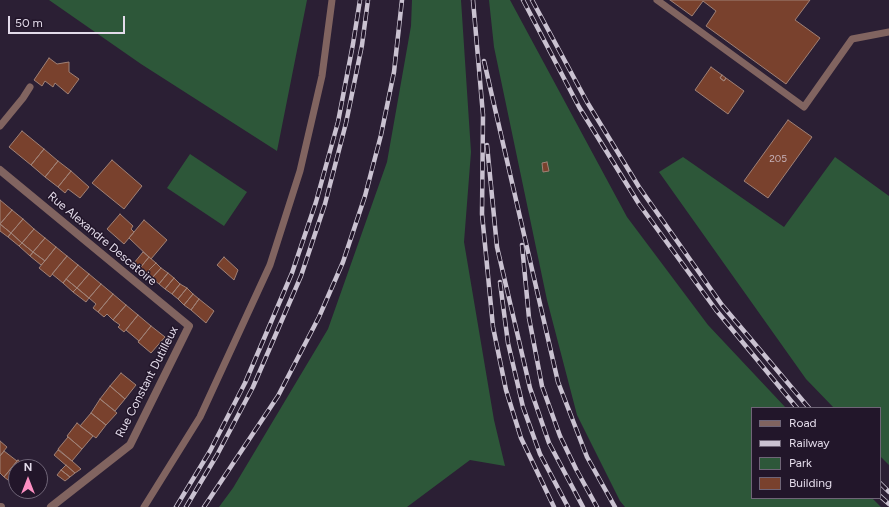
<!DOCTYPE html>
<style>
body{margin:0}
#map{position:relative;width:889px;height:507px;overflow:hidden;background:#2b1f34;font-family:Figtree,sans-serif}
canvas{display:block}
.legend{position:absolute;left:751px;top:407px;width:130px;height:92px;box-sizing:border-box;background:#22162a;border:1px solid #6f6577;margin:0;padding:5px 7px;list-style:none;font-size:12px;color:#e3dbea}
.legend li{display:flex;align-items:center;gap:8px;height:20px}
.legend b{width:20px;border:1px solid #6f6577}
.north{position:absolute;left:8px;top:459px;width:40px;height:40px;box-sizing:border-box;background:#22162a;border:1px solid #6f6577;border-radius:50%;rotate:0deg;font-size:11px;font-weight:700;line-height:16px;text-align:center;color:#e3dbea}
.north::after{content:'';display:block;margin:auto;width:14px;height:18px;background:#fc8fc2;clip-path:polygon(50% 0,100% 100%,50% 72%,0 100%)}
.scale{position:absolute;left:8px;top:16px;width:117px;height:18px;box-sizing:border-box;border:2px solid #e3dbea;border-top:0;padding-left:5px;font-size:12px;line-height:14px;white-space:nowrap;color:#e3dbea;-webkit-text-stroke:3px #22162a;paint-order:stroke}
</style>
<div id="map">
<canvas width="889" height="507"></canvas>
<ul class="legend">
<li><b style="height:5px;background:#816460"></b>Road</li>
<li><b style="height:5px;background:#cac2d1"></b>Railway</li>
<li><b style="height:11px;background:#2d5739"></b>Park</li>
<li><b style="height:11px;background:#79412d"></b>Building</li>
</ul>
<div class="north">N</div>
<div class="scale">50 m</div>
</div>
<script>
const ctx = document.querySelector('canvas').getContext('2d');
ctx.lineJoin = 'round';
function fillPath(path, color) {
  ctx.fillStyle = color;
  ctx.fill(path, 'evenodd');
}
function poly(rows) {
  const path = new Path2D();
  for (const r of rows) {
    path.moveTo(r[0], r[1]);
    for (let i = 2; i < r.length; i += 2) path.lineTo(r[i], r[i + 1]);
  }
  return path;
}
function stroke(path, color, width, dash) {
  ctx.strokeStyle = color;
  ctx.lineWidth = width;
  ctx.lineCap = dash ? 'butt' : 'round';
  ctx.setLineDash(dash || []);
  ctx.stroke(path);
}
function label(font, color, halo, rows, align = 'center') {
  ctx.font = font + ' Figtree,sans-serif';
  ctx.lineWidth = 3;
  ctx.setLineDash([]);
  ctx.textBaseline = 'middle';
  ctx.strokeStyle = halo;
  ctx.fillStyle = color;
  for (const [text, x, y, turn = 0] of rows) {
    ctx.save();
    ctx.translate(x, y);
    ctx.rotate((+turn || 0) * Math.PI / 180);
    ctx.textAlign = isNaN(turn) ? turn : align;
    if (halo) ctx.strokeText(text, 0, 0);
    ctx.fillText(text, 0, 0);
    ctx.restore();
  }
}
fillPath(poly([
 [49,0,307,0,277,151,141,64],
 [412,0,461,0,471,152,464,242,494,420,505,466,470,460,407,507,219,507,233,488,328,329,387,162,411,26],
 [489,0,510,0,627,217,708,325,786,408,752,408,752,498,872,498,881,507,625,507,620,501,577,415,547,300,494,47],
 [190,154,247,192,224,226,167,188],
 [683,157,784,227,835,157,889,196,889,465,880,456,880,408,834,408,806,379,659,172]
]), '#2d5739');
const building = poly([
 [670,0,810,0,795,20,820,38,786,84,706,26,716,11,703,1,692,16,670,0],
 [49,58,57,64,69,62,69,72,79,79,68,94,55,83,53,87,45,81,42,86,34,80,49,58],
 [711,67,722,75,720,78,724,81,726,78,744,91,728,114,695,90,711,67],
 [722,75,726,78,724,81,720,78,722,75],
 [788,120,812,137,768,198,744,181,788,120],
 [22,131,44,149,31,165,9,147,22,131],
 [44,149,58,161,45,177,31,165,44,149],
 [112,160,142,186,124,209,92,183,112,160],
 [58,161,71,171,58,187,45,177,58,161],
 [547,162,549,171,543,172,542,163,547,162],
 [71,171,89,187,80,198,68,189,65,193,58,187,71,171],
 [0,200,12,210,0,224,0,200],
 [12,210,23,219,11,233,0,224,12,210],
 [120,214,133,226,131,229,134,232,124,244,107,229,120,214],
 [23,219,34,229,22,243,11,233,23,219],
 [144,220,167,240,151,259,129,238,144,220],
 [0,224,11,233,8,237,0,231,0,224],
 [34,229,45,238,33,252,22,243,34,229],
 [11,233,22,243,19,246,8,237,11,233],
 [45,238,56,247,45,261,33,252,45,238],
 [22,243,33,252,30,256,19,246,22,243],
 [56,247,67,256,50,277,39,268,56,247],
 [33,252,45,261,41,265,30,256,33,252],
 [143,252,149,257,140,268,134,263,143,252],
 [67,256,78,265,63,283,52,274,67,256],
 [149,257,156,263,146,273,140,268,149,257],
 [224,257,238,270,234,280,217,265,224,257],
 [156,263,161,268,152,278,146,273,156,263],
 [78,265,89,274,77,288,66,279,78,265],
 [161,268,168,273,159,284,152,278,161,268],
 [168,273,174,278,165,289,159,284,168,273],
 [89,274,101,284,89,298,77,288,89,274],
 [174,278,180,284,172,294,165,289,174,278],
 [66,279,77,288,73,292,63,283,66,279],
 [101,284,113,294,98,312,93,308,96,304,89,298,101,284],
 [180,284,187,288,178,299,172,294,180,284],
 [77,288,89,298,86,302,73,292,77,288],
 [187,288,193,294,184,305,178,299,187,288],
 [113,294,126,305,113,320,107,314,104,317,98,312,113,294],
 [193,294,199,299,191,310,184,305,193,294],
 [199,299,214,311,206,323,191,310,199,299],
 [126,305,138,315,124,332,118,327,120,325,113,320,126,305],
 [138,315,151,326,139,341,126,330,138,315],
 [151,326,165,337,151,353,138,342,151,326],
 [121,373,136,385,125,399,110,386,121,373],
 [110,386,125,399,115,411,100,399,110,386],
 [100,399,117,413,106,425,91,413,100,399],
 [91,413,106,425,96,438,80,426,91,413],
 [77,423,93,436,82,449,67,436,77,423],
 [68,437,82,449,72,461,58,449,68,437],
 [0,441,7,447,0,456,0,441],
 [58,450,72,461,81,469,75,473,54,455,58,450],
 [4,451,17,461,4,477,0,473,0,456,4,451],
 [18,460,26,467,16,467,16,486,4,477,18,460],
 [66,465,75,473,70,477,61,470,66,465],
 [61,470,70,477,65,481,57,475,61,470]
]);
fillPath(building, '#79412d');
stroke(building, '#a08176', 1);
stroke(poly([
 [657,0,804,107,852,39,889,32],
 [0,126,23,98,30,87],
 [144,507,200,417,270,265,300,171,322,76,332,0]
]), '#816460', 7);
stroke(poly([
 [0,170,189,326,130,445,51,507],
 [0,507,1,507]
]), '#816460', 8);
const rail = poly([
 [473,0,483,115,482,214,493,327,506,390,521,438,554,507],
 [523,0,579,107,639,204,716,310,797,408],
 [532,0,587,102,639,187,722,305,809,408],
 [484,61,558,382,587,457,615,507],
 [487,145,497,247,530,388,549,443,583,507],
 [522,245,529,318,542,386,560,436,576,469,597,507],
 [500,282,508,343,523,407,540,454,568,507],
 [880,483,889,492],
 [880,496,889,504],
 [176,507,210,451,245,383,292,273,316,202,338,122,353,44,360,0],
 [186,507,217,455,253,387,301,276,325,204,346,123,362,45,368,0],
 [204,507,278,396,319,317,343,262,365,196,381,135,394,72,402,0]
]);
stroke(rail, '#cac2d1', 4.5);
stroke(rail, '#22162a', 3, [9]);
label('10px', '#c8b4bb', null, [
 ["205",778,159]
]);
label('12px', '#e3dbea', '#22162a', [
 ["Rue Alexandre Descatoire",102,239,40],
 ["Rue Constant Dutilleux",147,382,-63]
]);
</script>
